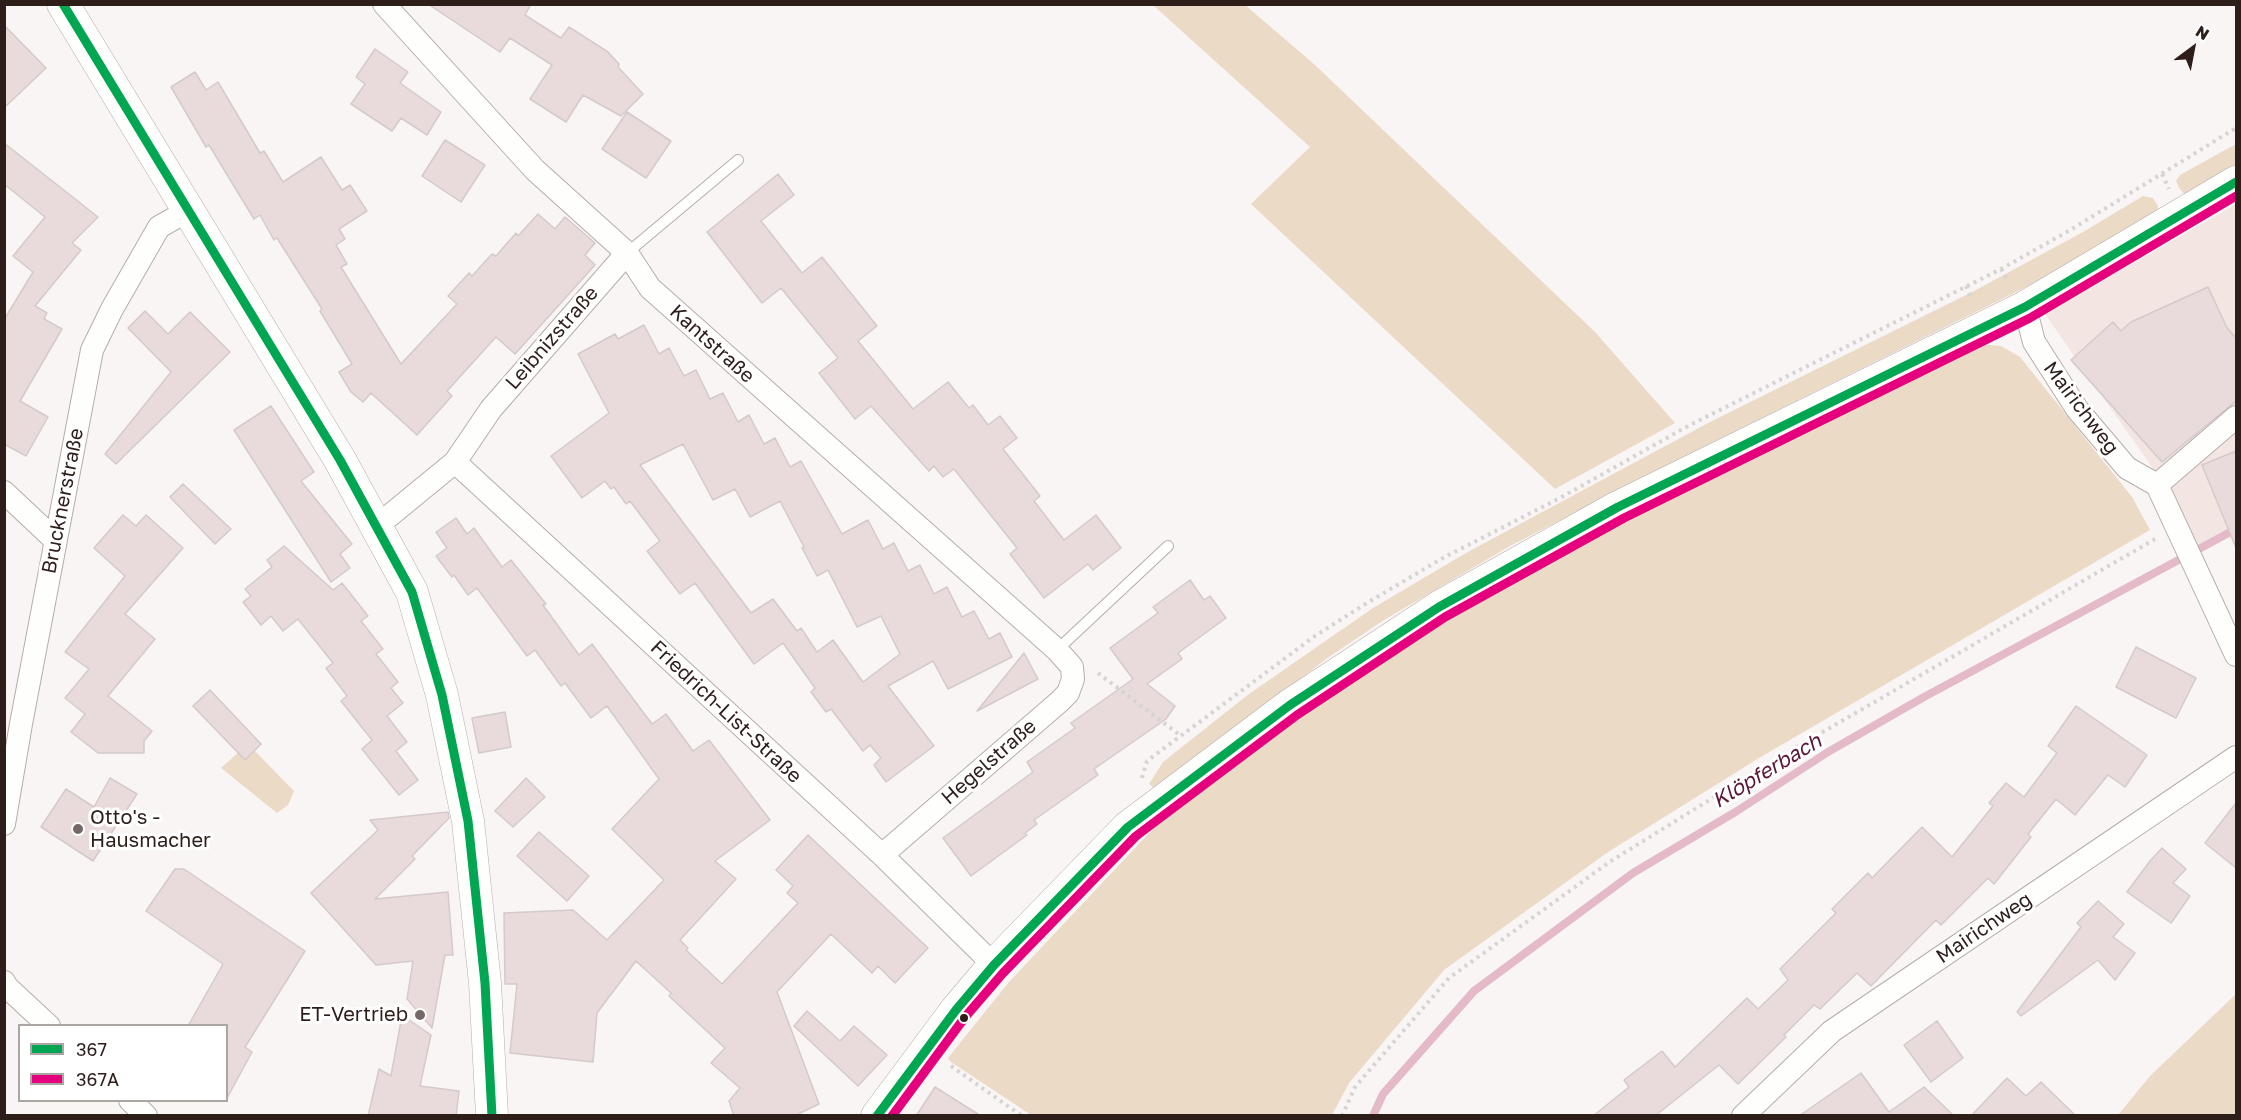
<!DOCTYPE html>
<meta charset="utf-8">
<style>
body{margin:0}
#map{position:relative;width:2241px;height:1120px;overflow:hidden;background:#f9f5f4;font-family:"Golos Text",sans-serif}
canvas{display:block}
.frame{position:absolute;inset:0;border:6px solid #2d1e1a;pointer-events:none}
.legend{position:absolute;left:18px;top:1024px;width:210px;height:78px;box-sizing:border-box;background:#fff;border:2px solid #aba5a3;margin:0;padding:8px 10px;list-style:none;font-size:18px;color:#2d1e1a}
.legend li{display:flex;align-items:center;gap:12px;height:30px}
.legend b{width:30px;border:2px solid #aba5a3}
.north{position:absolute;left:2163px;top:18px;width:60px;height:60px;-webkit-text-stroke:4px #fff;paint-order:stroke;rotate:32deg;font-size:16px;font-weight:700;line-height:24px;text-align:center;color:#2d1e1a}
.north::after{content:'';display:block;margin:auto;width:21px;height:27px;background:#2d1e1a;clip-path:polygon(50% 0,100% 100%,50% 72%,0 100%)}
</style>
<div id="map">
<canvas width="2241" height="1120"></canvas>
<div class="frame"></div>
<ul class="legend">
<li><b style="height:8px;background:#00a651"></b>367</li>
<li><b style="height:8px;background:#e5007d"></b>367A</li>
</ul>
<div class="north">N</div>
</div>
<script>
const ctx = document.querySelector('canvas').getContext('2d');
ctx.lineJoin = 'round';
function fillPath(path, color) {
  ctx.fillStyle = color;
  ctx.fill(path, 'evenodd');
}
function poly(rows) {
  const path = new Path2D();
  for (const r of rows) {
    path.moveTo(r[0], r[1]);
    for (let i = 2; i < r.length; i += 2) path.lineTo(r[i], r[i + 1]);
  }
  return path;
}
function stroke(path, color, width, dash) {
  ctx.strokeStyle = color;
  ctx.lineWidth = width;
  ctx.lineCap = dash ? 'butt' : 'round';
  ctx.setLineDash(dash || []);
  ctx.stroke(path);
}
function label(font, color, halo, rows, align = 'center') {
  ctx.font = font + ' "Golos Text",sans-serif';
  ctx.lineWidth = 6;
  ctx.setLineDash([]);
  ctx.textBaseline = 'middle';
  ctx.strokeStyle = halo;
  ctx.fillStyle = color;
  for (const [text, x, y, turn = 0] of rows) {
    ctx.save();
    ctx.translate(x, y);
    ctx.rotate((+turn || 0) * Math.PI / 180);
    ctx.textAlign = isNaN(turn) ? turn : align;
    if (halo) ctx.strokeText(text, 0, 0);
    ctx.fillText(text, 0, 0);
    ctx.restore();
  }
}
fillPath(poly([
 [2236,204,2236,532,2193,549,2156,473,2045,314]
]), '#f2e5e2');
fillPath(poly([
 [1153,5,1245,5,1315,65,1595,332,1675,423,1555,489,1251,204,1310,147],
 [2236,144,2236,170,2186,196,2179,188,2176,181,2180,175],
 [2143,196,2153,198,2158,206,2157,218,2149,223,2022,289,1675,461,1510,546,1384,620,1326,659,1160,787,1153,787,1149,784,1163,762,1249,694,1373,608,1466,553,1710,422,1974,291,2083,232],
 [1980,344,2001,346,2020,357,2132,497,2150,530,1759,758,1608,852,1444,970,1349,1083,1332,1115,1031,1115,951,1062,948,1058,1009,982,1182,798,1439,624,1617,525],
 [248,744,294,791,288,805,277,813,221,768],
 [2236,994,2236,1115,2118,1115,2150,1076]
]), '#eadac6');
stroke(poly([
 [1373,1116,1383,1094,1474,991,1633,873,1737,811,1828,752,1924,697,2236,529]
]), '#e4bac8', 8);
const building = poly([
 [428,4,531,4,525,15,561,38,569,27,608,52,619,64,618,67,643,94,621,116,583,95,566,122,530,99,552,65,510,38,500,52,428,4],
 [4,25,46,68,4,108,4,25],
 [375,49,408,72,400,83,441,112,427,135,401,118,392,131,351,104,365,84,356,77,375,49],
 [195,72,206,90,218,82,260,153,264,151,283,182,321,157,342,190,350,185,367,211,339,229,345,239,336,245,347,264,341,267,401,364,457,304,448,296,469,273,472,276,492,254,496,256,516,233,518,236,538,214,555,229,565,217,595,243,585,255,595,265,515,354,496,337,447,391,452,396,417,435,371,393,363,402,351,392,339,372,352,364,320,311,322,309,277,238,274,240,260,215,254,219,209,145,206,147,171,87,195,72],
 [627,112,671,141,646,178,602,149,627,112],
 [445,140,485,165,461,202,422,176,445,140],
 [4,143,98,217,72,243,81,250,35,306,47,313,44,319,62,329,20,401,48,417,26,456,4,444,4,320,33,272,13,256,45,217,4,184,4,143],
 [778,174,794,195,761,221,802,273,822,257,877,326,858,341,913,409,948,382,969,408,973,405,988,425,1000,416,1017,438,1003,449,1040,496,1034,501,1064,540,1096,515,1121,548,1093,570,1088,564,1044,598,1010,554,1017,548,954,469,943,477,934,466,929,471,871,406,855,419,819,373,838,358,781,288,762,303,707,232,778,174],
 [2208,287,2227,328,2236,338,2236,401,2162,462,2071,360,2113,322,2121,331,2131,322,2208,287],
 [145,311,168,334,190,312,230,352,116,464,105,454,171,372,128,328,145,311],
 [644,325,659,354,669,348,684,376,696,370,710,399,723,393,738,422,749,415,764,444,775,438,790,467,801,461,842,534,868,520,883,549,894,543,908,571,920,565,934,594,947,587,962,617,974,611,989,639,1000,633,1012,657,948,689,933,661,888,686,934,746,886,782,874,765,881,758,870,745,863,751,831,709,826,712,811,692,815,688,783,643,754,664,695,583,680,594,647,551,660,541,630,501,626,504,614,487,611,489,605,481,582,498,551,456,609,413,578,354,615,334,618,339,644,325],
 [683,444,713,500,735,489,750,517,780,501,804,547,802,548,817,576,828,570,857,627,881,616,900,654,863,682,833,640,817,652,801,628,797,631,773,599,751,613,640,465,683,444],
 [271,406,314,472,301,481,352,544,340,554,350,568,331,582,234,430,271,406],
 [2236,451,2236,548,2202,465,2236,451],
 [183,484,231,529,215,544,170,497,183,484],
 [123,515,136,526,146,515,183,548,125,614,155,639,108,696,152,731,144,741,144,753,98,753,71,732,85,714,65,698,89,669,65,652,125,576,94,548,123,515],
 [456,518,467,534,474,528,502,567,511,560,546,604,543,605,579,655,592,644,652,724,666,714,693,751,709,740,770,820,715,861,736,879,680,940,688,948,686,950,722,984,798,903,787,893,793,886,776,870,808,835,928,948,895,983,878,966,872,973,831,934,777,992,819,1104,794,1116,734,1116,729,1101,740,1088,711,1063,725,1048,669,996,671,993,636,961,597,1013,593,1062,510,1053,517,984,505,984,504,913,573,910,607,940,664,880,612,829,659,779,607,706,591,718,565,683,561,686,535,650,527,656,477,588,468,595,454,575,452,577,436,556,447,548,436,532,456,518],
 [284,546,333,590,342,583,368,616,361,621,383,649,376,654,398,682,391,688,403,703,387,716,407,742,396,751,418,780,399,795,362,749,372,740,341,701,347,696,326,668,333,663,298,619,283,631,271,616,261,625,243,602,251,596,245,589,272,567,267,560,284,546],
 [1190,580,1204,600,1210,596,1226,618,1178,653,1182,659,1147,684,1175,706,1166,719,1094,769,1098,775,1034,820,1037,824,1025,833,1027,835,971,876,943,838,1033,772,1027,762,1075,728,1071,723,1133,679,1110,648,1158,613,1153,607,1190,580],
 [2136,647,2196,678,2176,718,2116,687,2136,647],
 [1024,653,1038,679,977,711,1024,653],
 [210,690,261,744,245,760,193,706,210,690],
 [2076,706,2147,755,2125,787,2108,775,2075,815,2056,799,2028,834,2031,837,1994,884,1988,878,1941,925,1936,920,1871,986,1857,973,1820,1009,1814,1005,1784,1035,1786,1037,1738,1084,1719,1065,1655,1116,1593,1116,1629,1087,1624,1080,1662,1051,1675,1067,1747,998,1758,1009,1788,980,1780,969,1836,913,1832,909,1868,873,1872,878,1922,827,1952,857,1993,806,1989,803,2006,783,2024,797,2057,753,2048,746,2076,706],
 [505,712,511,747,479,753,472,718,505,712],
 [110,778,137,794,93,861,41,827,66,789,94,807,110,778],
 [526,778,545,797,513,827,495,811,526,778],
 [2236,803,2236,868,2205,843,2236,803],
 [448,812,449,818,412,856,415,859,375,899,448,892,453,955,445,955,432,1028,407,999,413,961,376,965,311,893,378,830,370,820,448,812],
 [539,832,589,876,567,901,517,856,539,832],
 [2162,848,2186,869,2173,883,2190,896,2171,923,2127,892,2150,861,2162,848],
 [175,869,184,869,305,951,245,1047,252,1052,226,1100,226,1026,188,1026,223,964,146,911,175,869],
 [2098,901,2124,924,2113,937,2135,953,2115,980,2098,960,2021,1016,2017,1012,2081,927,2077,923,2098,901],
 [807,1011,840,1041,854,1026,887,1055,858,1086,794,1026,807,1011],
 [402,1015,431,1035,420,1086,459,1091,456,1116,368,1116,379,1069,391,1076,402,1015],
 [1937,1021,1963,1058,1931,1082,1904,1045,1937,1021],
 [1861,1073,1889,1112,1924,1087,1954,1116,1799,1116,1861,1073],
 [2007,1078,2026,1096,2041,1082,2076,1116,1971,1116,2007,1078],
 [935,1087,981,1116,916,1116,935,1087]
]);
fillPath(building, '#e9dbdb');
stroke(building, '#d4caca', 1.5);
const lane = poly([
 [627,253,738,160],
 [1057,650,1168,546]
]);
const street = poly([
 [384,4,535,170,627,253,650,288,1057,650,1072,667,1073,679,1068,693,1059,702,882,855],
 [2025,307,2034,342,2077,409,2127,468,2157,485,2236,655],
 [455,462,882,855,994,965],
 [2157,485,2236,417],
 [4,492,55,540],
 [377,526,455,462,491,409,627,253],
 [4,824,21,724,92,350,112,309,159,227,189,210],
 [4,982,7,987,49,1026],
 [130,1100,146,1116],
 [1743,1116,1832,1031,2236,757]
]);
const secondary = poly([
 [63,4,340,460,412,592,442,695,468,821,485,983,492,1116],
 [877,1116,956,1010,994,965,1128,827,1290,705,1439,607,1618,507,2025,307,2236,182]
]);
stroke(lane, '#b6adab', 12);
stroke(street, '#b6adab', 24);
stroke(secondary, '#b6adab', 33);
stroke(poly([
 [2162,174,2169,189],
 [2001,269,2008,281],
 [1966,286,1972,299],
 [1098,673,1181,736],
 [1142,778,1147,761,1315,636,1367,603,1441,559,1560,498,1688,426,2001,269,2072,229,2236,128],
 [951,1066,1022,1116],
 [1342,1116,1355,1087,1449,978,1611,861,1761,768,2155,539]
]), '#d5d4d3', 4, [3, 4.5]);
stroke(lane, '#fefefd', 10);
stroke(street, '#fefefd', 22);
stroke(secondary, '#fefefd', 32);
stroke(poly([
 [63,4,340,460,412,592,442,695,468,821,485,983,492,1116],
 [877,1116,956,1010,994,965,1128,827,1290,705,1439,607,1618,507,2025,307,2236,182]
]), '#00a651', 9);
stroke(poly([
 [892,1116,965,1017,1003,973,1136,836,1297,715,1445,617,1624,518,2030,318,2236,196]
]), '#e5007d', 9);
for (const [x, y, r, color] of [
 [78,829,6,"#746966"],
 [420,1015,6,"#746966"],
 [964,1018,5,"#2d1e1a"]
]) {
  const dot = new Path2D();
  dot.arc(x, y, r, 0, 2 * Math.PI);
  ctx.fillStyle = color;
  ctx.fill(dot);
  stroke(dot, '#fff', 2);
}
label('20px', '#2d1e1a', '#fff', [
 ["Leibnizstraße",552,338,-49],
 ["Kantstraße",712,344,42],
 ["Mairichweg",2081,408,53],
 ["Brucknerstraße",63,501,-79],
 ["Friedrich-List-Straße",726,712,43],
 ["Hegelstraße",989,762,-41],
 ["Mairichweg",1984,928,-34]
]);
label('20px', '#2d1e1a', '#fff', [
 ["Otto's -",90,818],
 ["Hausmacher",90,841],
 ["ET-Vertrieb",408,1015,"right"]
], 'left');
label('italic 21px', '#5c1737', '#fff', [
 ["Klöpferbach",1767,771,-31]
]);
</script>
